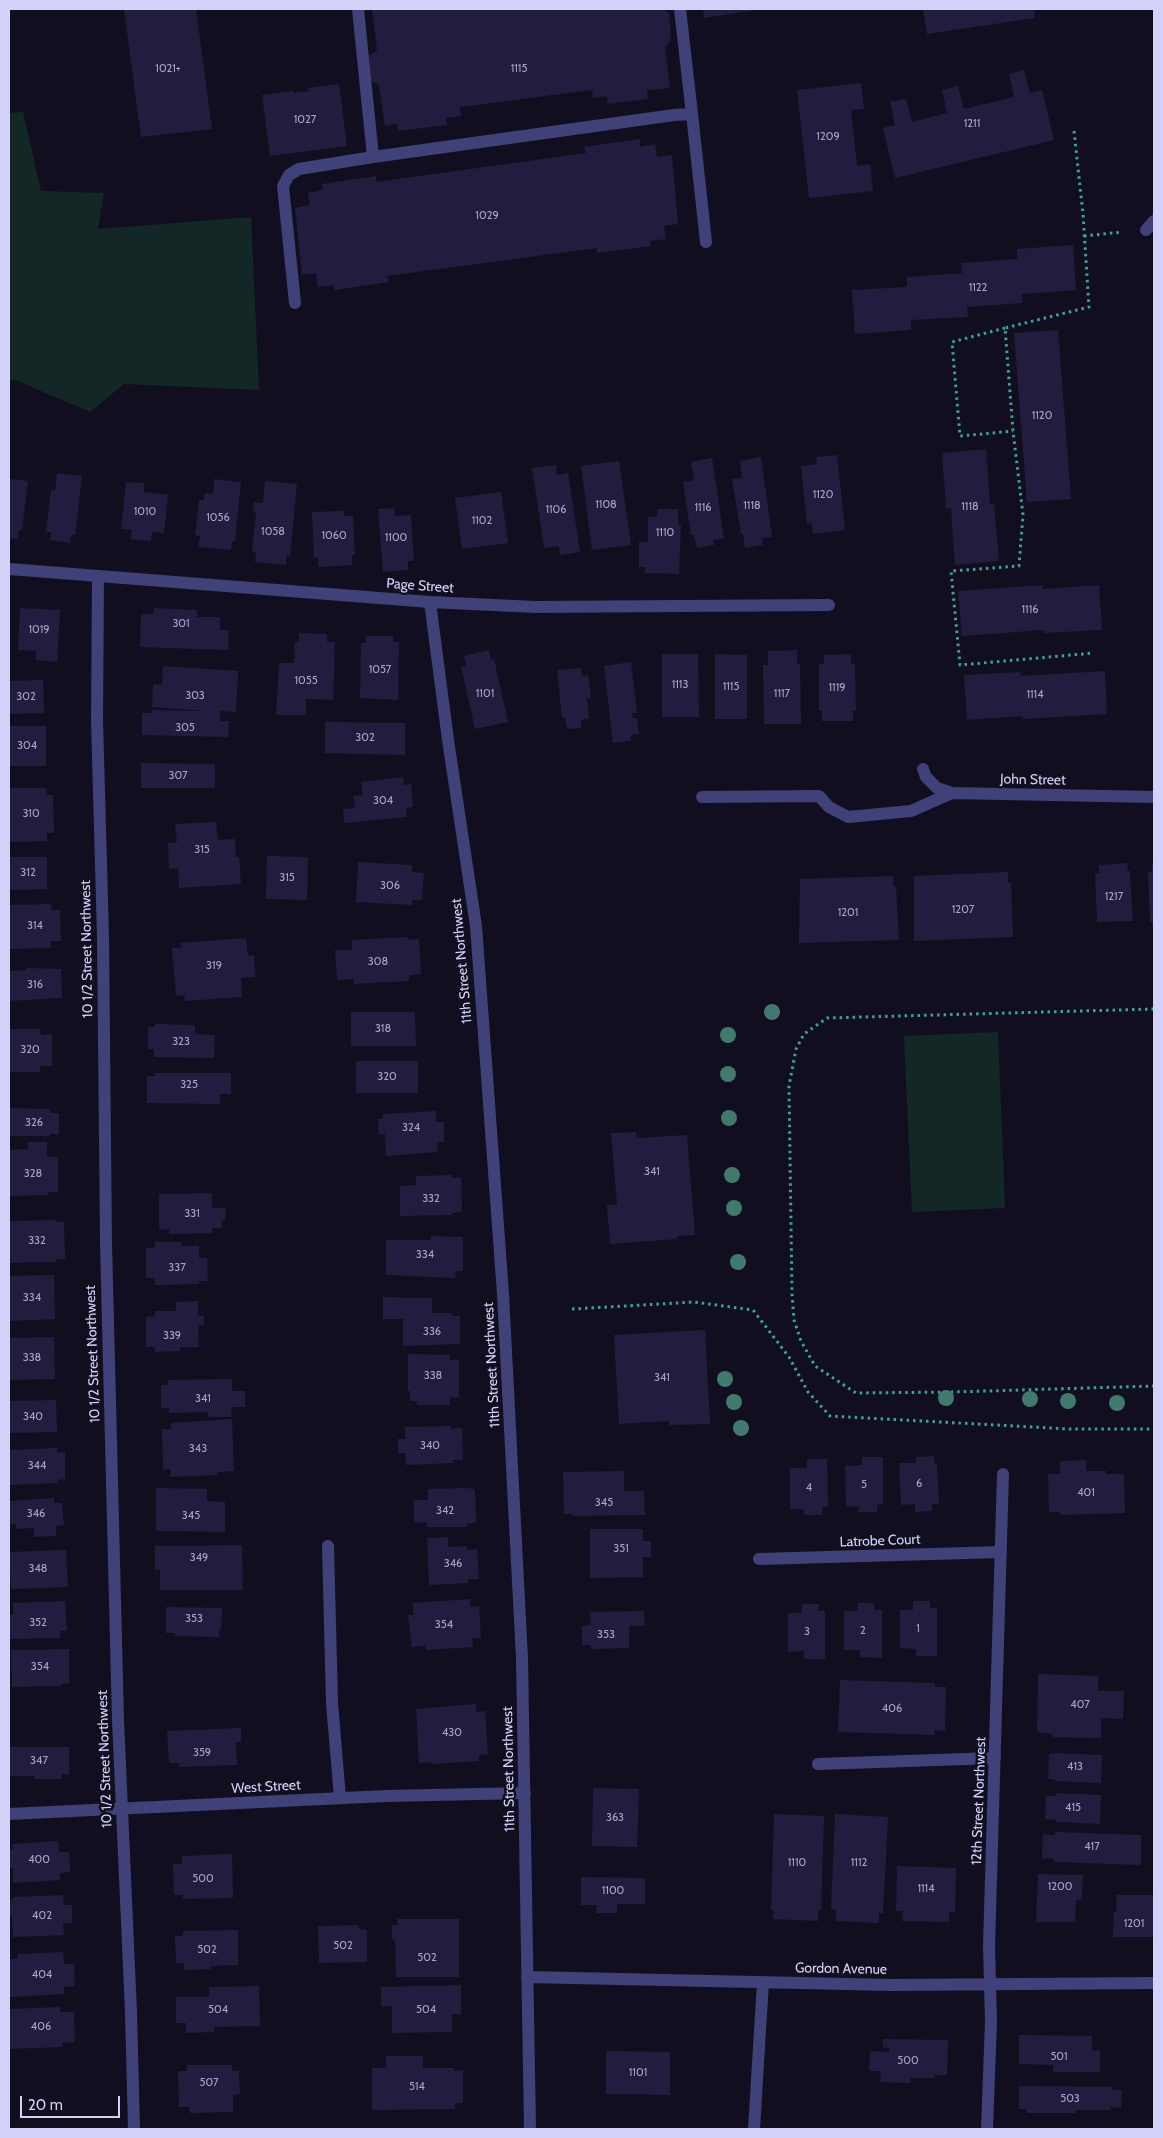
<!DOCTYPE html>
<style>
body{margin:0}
#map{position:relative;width:1163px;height:2138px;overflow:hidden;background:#110f1f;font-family:Cabin,sans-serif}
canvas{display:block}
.frame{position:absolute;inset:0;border:10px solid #d4d2fa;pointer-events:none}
.scale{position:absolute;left:20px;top:2096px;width:100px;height:22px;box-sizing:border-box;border:2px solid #d4d2fa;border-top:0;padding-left:6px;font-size:15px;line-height:18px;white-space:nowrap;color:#d4d2fa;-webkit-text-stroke:4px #110f1f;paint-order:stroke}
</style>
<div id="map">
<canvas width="1163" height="2138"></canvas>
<div class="frame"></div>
<div class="scale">20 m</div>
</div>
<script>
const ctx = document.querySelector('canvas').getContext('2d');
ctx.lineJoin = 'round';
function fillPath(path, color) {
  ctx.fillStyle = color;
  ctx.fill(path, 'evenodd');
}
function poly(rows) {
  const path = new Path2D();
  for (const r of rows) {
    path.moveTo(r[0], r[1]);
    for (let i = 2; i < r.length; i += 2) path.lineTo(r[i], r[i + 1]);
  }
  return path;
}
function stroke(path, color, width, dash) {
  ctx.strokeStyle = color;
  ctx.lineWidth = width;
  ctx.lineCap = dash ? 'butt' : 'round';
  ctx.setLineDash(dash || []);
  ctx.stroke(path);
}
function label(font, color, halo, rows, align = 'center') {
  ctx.font = font + ' Cabin,sans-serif';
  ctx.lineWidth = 5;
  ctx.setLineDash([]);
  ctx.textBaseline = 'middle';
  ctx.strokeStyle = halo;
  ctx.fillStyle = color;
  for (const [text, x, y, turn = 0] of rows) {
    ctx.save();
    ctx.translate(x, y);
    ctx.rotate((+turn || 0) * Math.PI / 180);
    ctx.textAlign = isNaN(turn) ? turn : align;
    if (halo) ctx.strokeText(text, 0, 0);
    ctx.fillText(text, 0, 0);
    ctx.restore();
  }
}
fillPath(poly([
 [23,112,41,191,104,193,98,229,251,217,259,390,124,384,90,412,13,379,9,383,9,113],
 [998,1032,1005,1208,912,1212,904,1036]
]), '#132826');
fillPath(poly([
 [124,9,196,9,212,129,141,137],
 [372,9,663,9,669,14,671,39,665,48,670,88,647,90,648,99,608,104,607,96,593,98,592,90,460,107,461,116,446,118,447,125,398,131,397,124,385,126,379,85,371,81,369,56,377,50],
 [703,9,756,9,756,10,704,18],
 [923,9,1034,9,1035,18,927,34],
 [1024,70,1030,93,1042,90,1054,140,895,178,883,128,895,125,890,102,906,99,912,122,947,113,942,90,958,86,964,109,1014,97,1009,74],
 [861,83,864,109,851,110,857,166,870,164,873,191,809,198,797,90],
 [339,84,347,146,270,156,262,95,293,91,294,93,309,91,308,88],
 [640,139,640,147,655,144,657,157,672,155,678,224,664,226,666,239,650,241,651,246,597,253,597,248,387,276,389,282,335,290,333,285,318,287,316,273,302,275,295,208,310,205,308,193,323,190,322,184,376,176,376,182,586,153,584,147],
 [1073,245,1076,290,1022,294,1022,303,967,307,968,317,911,320,911,330,855,334,852,290,907,287,907,277,962,273,961,263,1017,259,1017,249],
 [1058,330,1071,499,1027,502,1014,333],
 [986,449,990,505,994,504,999,561,955,565,951,508,946,509,942,453],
 [837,455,845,530,813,534,812,523,807,524,801,466,817,464,816,457],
 [761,457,772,537,762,538,763,545,745,548,743,534,741,534,732,479,742,478,740,461],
 [712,458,724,539,713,540,714,545,697,548,694,535,691,535,683,482,694,480,691,462],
 [619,461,631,545,592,550,581,466],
 [556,465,557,475,568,473,580,552,560,555,559,546,544,548,532,468],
 [57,473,82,476,75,535,71,535,70,543,50,540,51,532,46,532,51,490,55,491],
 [9,479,28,481,22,530,19,530,18,539,9,538],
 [214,479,241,482,235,541,232,541,231,550,198,547,200,536,195,535,199,500,204,500,205,493,213,494],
 [265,481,297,484,290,556,286,555,286,565,255,562,256,552,252,551,256,512,253,512,254,502,263,503],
 [126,482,144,483,144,492,168,495,164,533,152,532,151,541,131,539,132,530,121,529],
 [501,492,508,543,462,549,455,498],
 [394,508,395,516,411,515,414,561,408,561,408,570,383,572,378,509],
 [657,509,678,509,678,525,681,525,679,574,645,573,645,567,639,567,639,542,648,542,648,517,657,517],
 [344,511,344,516,353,516,355,555,352,555,352,565,318,567,318,557,314,558,312,512],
 [1042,585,1043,589,1099,585,1102,630,1044,633,1044,630,962,636,958,591],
 [20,608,60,610,57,662,36,660,36,651,18,650],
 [154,608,197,610,197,617,220,617,220,630,229,630,228,650,140,647,141,614,153,614],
 [299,633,327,634,327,642,335,642,333,700,306,699,306,715,276,715,279,663,294,663,295,642,299,642],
 [366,636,393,636,393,642,399,642,398,700,360,698,361,643,366,643],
 [489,650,491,660,494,659,508,722,475,729,461,666,466,666,464,656],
 [797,650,797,664,800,664,801,724,764,724,763,665,768,665,768,651],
 [662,654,698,654,699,717,662,717],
 [715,654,747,655,747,719,715,719],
 [851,654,851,664,855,664,856,711,853,711,853,721,822,721,822,711,819,711,819,664,824,664,824,655],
 [631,662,637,713,632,713,633,718,637,718,639,734,631,735,631,741,613,743,604,666],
 [163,666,238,671,236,712,220,711,220,721,229,721,228,737,142,735,142,713,152,713,152,710,208,711,152,707,153,684,162,685],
 [581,668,582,676,588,675,591,698,587,698,589,718,581,720,581,728,567,729,565,718,562,718,557,670],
 [1105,671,1107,714,1022,719,1023,716,967,720,964,675,1020,672,1021,676],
 [43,680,44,713,9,714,9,681],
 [325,722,405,723,405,755,325,753],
 [9,726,46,726,46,766,9,766],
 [141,763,215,764,215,788,141,788],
 [403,777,404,785,411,784,413,807,406,808,407,817,344,823,343,809,355,808,353,796,363,795,361,782],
 [9,788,46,788,47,795,53,795,54,833,47,833,47,841,9,842],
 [216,822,218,840,235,839,236,857,239,857,241,884,179,888,178,868,169,869,168,843,177,842,175,824],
 [267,856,308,857,307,900,266,899],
 [9,857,47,857,47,889,9,890],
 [358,862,412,865,412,872,424,873,422,900,412,900,412,905,356,902],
 [1127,863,1128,871,1130,871,1133,921,1097,922,1095,873,1099,873,1099,865],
 [1152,863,1154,863,1154,922,1150,922,1148,872,1152,872],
 [1008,872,1008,883,1011,883,1013,937,914,941,914,876],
 [893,876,893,886,896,886,899,940,799,943,800,879],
 [51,904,51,910,60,910,61,941,51,941,51,948,9,949,9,905],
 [407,937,408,940,419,939,421,974,409,975,409,981,354,984,354,979,337,980,335,950,352,950,352,940],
 [246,938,248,956,254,955,255,977,241,978,242,997,185,1001,184,995,176,996,172,948,181,948,180,943],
 [27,968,61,969,62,998,9,1001,9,971,27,970],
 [351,1012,415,1012,416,1046,351,1046],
 [155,1024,195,1025,195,1034,215,1035,214,1058,154,1057,154,1049,148,1049,148,1027,155,1027],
 [9,1029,40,1029,41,1035,52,1034,52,1066,40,1066,40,1072,9,1072],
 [356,1061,418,1061,418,1093,356,1093],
 [155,1073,231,1073,231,1094,220,1094,220,1104,147,1103,147,1076,155,1076],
 [9,1108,50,1109,50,1113,59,1113,59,1134,50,1134,50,1136,9,1136],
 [436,1111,436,1122,444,1122,444,1142,437,1142,438,1152,386,1156,385,1134,379,1134,378,1119,383,1119,383,1114],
 [636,1132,637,1138,687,1135,695,1235,677,1236,677,1239,610,1244,607,1205,617,1205,611,1133],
 [28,1142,47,1142,47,1157,58,1157,58,1192,48,1192,48,1195,9,1196,9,1150,28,1149],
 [452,1175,452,1178,461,1178,462,1212,452,1213,452,1215,400,1216,400,1186,416,1185,416,1176],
 [212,1193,212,1208,226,1208,225,1220,222,1220,222,1228,212,1228,212,1233,169,1234,169,1229,159,1230,159,1194],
 [57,1220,57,1222,64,1222,65,1259,56,1259,56,1262,9,1263,9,1221],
 [431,1236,463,1237,463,1271,455,1271,456,1278,386,1275,386,1240,430,1240],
 [155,1242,181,1242,181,1246,199,1246,199,1258,207,1258,208,1281,199,1281,199,1284,155,1285,155,1278,146,1278,146,1248,155,1248],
 [54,1275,55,1319,9,1321,9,1276],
 [383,1297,432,1298,432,1313,452,1313,452,1316,460,1316,460,1344,403,1346,403,1319,383,1319],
 [198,1301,198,1316,204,1316,204,1325,198,1325,199,1347,180,1347,180,1351,155,1352,155,1347,146,1347,146,1317,155,1316,155,1311,176,1311,176,1302],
 [705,1330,710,1424,669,1425,669,1421,619,1424,614,1335],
 [54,1337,55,1379,9,1380,9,1338],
 [408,1354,450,1355,449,1360,459,1360,459,1398,450,1397,450,1405,417,1405,416,1401,410,1401,410,1391,408,1391],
 [232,1379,232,1391,245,1391,245,1407,231,1407,232,1417,209,1417,208,1412,169,1413,169,1408,161,1408,161,1385,168,1385,168,1380],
 [56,1400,57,1432,9,1433,9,1401],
 [232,1419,234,1471,217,1472,217,1475,170,1477,171,1469,163,1470,162,1429,171,1429,171,1423],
 [451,1426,451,1429,462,1428,463,1460,453,1460,453,1463,406,1465,405,1453,398,1453,398,1439,405,1439,405,1427],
 [57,1448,57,1453,65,1452,65,1479,58,1480,58,1483,9,1485,9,1450],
 [934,1456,935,1465,937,1464,939,1504,932,1504,932,1511,915,1512,915,1504,901,1505,899,1463,916,1463,916,1457],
 [862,1457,883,1457,883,1504,877,1505,877,1512,859,1512,859,1506,846,1507,845,1466,862,1465],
 [807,1459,827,1459,828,1507,822,1507,822,1515,804,1515,804,1509,790,1509,790,1468,807,1468],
 [1086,1460,1086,1471,1106,1471,1106,1474,1124,1474,1125,1513,1060,1515,1060,1512,1049,1512,1048,1474,1060,1474,1060,1461],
 [624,1471,624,1491,644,1491,645,1515,573,1516,573,1514,564,1514,563,1472],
 [156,1488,207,1489,207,1501,225,1502,225,1532,156,1531],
 [466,1488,475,1489,476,1523,467,1524,467,1527,427,1527,426,1522,414,1523,414,1500,428,1500,428,1489],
 [54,1498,54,1503,62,1503,64,1525,56,1526,56,1536,34,1537,34,1528,16,1529,16,1524,9,1525,9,1501],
 [590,1529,643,1529,643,1541,651,1541,651,1557,643,1557,643,1577,590,1578],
 [448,1537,448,1547,467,1546,467,1550,477,1549,479,1579,468,1579,468,1583,429,1585,427,1538],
 [242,1545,243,1590,160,1590,160,1570,155,1570,155,1546],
 [66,1550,68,1587,11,1589,9,1552],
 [470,1599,470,1607,479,1606,481,1638,472,1639,473,1647,426,1650,425,1646,412,1647,408,1615,413,1615,413,1603],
 [65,1601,67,1631,60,1631,60,1638,9,1639,9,1615,13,1615,13,1603],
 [913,1601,930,1601,930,1608,937,1608,937,1656,916,1656,916,1649,900,1648,900,1610,913,1610],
 [858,1603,874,1603,875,1610,882,1610,882,1658,860,1657,860,1650,844,1650,844,1611,858,1611],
 [802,1604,819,1604,818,1611,825,1611,825,1659,804,1659,804,1651,788,1652,788,1613,802,1613],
 [166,1607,222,1608,221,1629,219,1629,219,1637,175,1636,175,1633,166,1633],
 [644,1611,645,1626,629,1626,629,1648,591,1649,591,1645,582,1645,582,1626,591,1625,590,1612],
 [69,1649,69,1683,61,1684,61,1686,12,1687,11,1650],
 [1038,1674,1098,1676,1098,1691,1124,1691,1123,1719,1101,1718,1101,1738,1053,1737,1053,1734,1037,1732],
 [840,1680,935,1683,935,1687,946,1687,945,1731,935,1730,934,1735,838,1732],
 [476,1704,476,1712,485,1711,488,1754,479,1755,479,1761,432,1764,431,1762,419,1763,416,1709],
 [241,1728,241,1742,236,1742,237,1765,179,1767,179,1763,169,1763,167,1731],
 [9,1747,69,1747,69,1774,61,1774,62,1779,35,1779,35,1776,9,1776],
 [1056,1753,1102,1755,1101,1783,1055,1781,1055,1779,1048,1779,1049,1754],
 [593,1788,639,1789,637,1847,592,1846],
 [1057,1793,1101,1795,1100,1824,1056,1822,1056,1820,1045,1819,1046,1796,1056,1796],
 [774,1814,824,1816,821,1910,818,1910,818,1921,773,1919,774,1910,771,1910],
 [835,1814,888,1817,883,1913,879,1913,879,1923,836,1921,836,1910,831,1909],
 [1055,1832,1141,1835,1141,1865,1054,1862,1054,1859,1042,1858,1043,1834,1055,1835],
 [58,1841,59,1852,69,1852,70,1872,60,1873,60,1880,13,1883,13,1868,9,1868,9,1849,13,1849,12,1844],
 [232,1854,233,1898,183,1899,183,1895,174,1895,173,1864,182,1864,182,1856],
 [897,1866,956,1868,955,1912,949,1912,949,1922,902,1921,903,1911,896,1911],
 [1038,1874,1083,1875,1082,1899,1076,1900,1075,1922,1036,1922],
 [581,1877,645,1878,645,1904,617,1904,617,1913,596,1913,597,1905,581,1905],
 [63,1895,64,1905,72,1905,72,1923,63,1923,64,1935,13,1937,12,1916,9,1916,9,1900,13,1900,13,1897],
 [1117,1895,1154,1895,1154,1937,1113,1937,1114,1912,1116,1912],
 [397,1919,459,1919,459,1977,396,1977,395,1939,392,1940,392,1925,398,1925],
 [358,1925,359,1929,367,1930,367,1962,319,1963,318,1926],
 [238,1930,238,1965,211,1966,211,1969,184,1970,184,1963,176,1963,175,1936,183,1936,183,1931],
 [63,1952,64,1964,74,1964,75,1986,64,1987,64,1994,9,1997,9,1959,18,1959,17,1954],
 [461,1985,461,2014,452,2014,452,2032,392,2033,392,2006,381,2006,381,1987],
 [259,1986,260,2026,214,2027,214,2032,186,2033,186,2023,176,2023,176,1997,209,1997,209,1987],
 [60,2007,60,2012,74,2012,75,2042,62,2043,63,2047,9,2049,9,2009],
 [1019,2035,1092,2036,1092,2051,1100,2050,1100,2072,1053,2072,1053,2065,1019,2064],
 [883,2039,948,2040,947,2075,935,2075,935,2078,910,2078,911,2083,880,2082,881,2071,869,2071,870,2051,889,2052,889,2047,883,2048],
 [606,2051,670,2052,670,2095,606,2094],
 [386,2056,423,2056,423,2068,454,2068,454,2071,463,2070,463,2103,455,2103,455,2109,372,2110,372,2068,386,2068],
 [187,2065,232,2065,232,2071,239,2071,240,2094,233,2095,233,2112,190,2113,189,2107,179,2107,178,2071,187,2071],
 [1019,2086,1112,2087,1112,2090,1122,2090,1121,2108,1111,2107,1111,2110,1076,2110,1076,2113,1026,2113,1027,2109,1019,2109]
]), '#221d3e');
stroke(poly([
 [1074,131,1083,214,1089,307,1005,328,1013,431,1023,515,1019,566,951,571,960,665,1094,653],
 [1084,236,1123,232],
 [1005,328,952,342,960,436,1013,431],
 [1154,1009,827,1018,804,1034,796,1049,789,1086,792,1294,794,1320,801,1341,815,1366,856,1393,953,1392,1154,1386],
 [572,1309,694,1302,753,1310,789,1357,808,1392,830,1416,1069,1429,1154,1429]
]), '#3ca497', 3, [2.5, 4]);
stroke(poly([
 [680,9,692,114],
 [373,157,674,115,692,114,706,242],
 [1146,230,1154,221],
 [295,303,283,186,289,175,299,169,373,157,358,9],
 [9,569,430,602,535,607,829,605],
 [98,577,97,720,103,937,106,1243,118,1720,131,2012,134,2129],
 [430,602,448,740,476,926,503,1294,522,1658,530,2129],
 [923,769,926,777,937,788,952,793,1154,797],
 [702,797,819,796,829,807,848,817,911,811,952,793],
 [328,1546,332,1703,340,1798],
 [759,1559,1001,1552],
 [818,1764,995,1758],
 [9,1814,386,1796,525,1793],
 [527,1977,892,1985,1154,1983],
 [754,2129,763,1982],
 [987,2129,991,2022,989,1945,1003,1474]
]), '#404178', 12);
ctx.fillStyle = '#41796f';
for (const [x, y] of [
 [772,1012],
 [728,1035],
 [728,1074],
 [729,1118],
 [732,1175],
 [734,1208],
 [738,1262],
 [725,1379],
 [946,1398],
 [1030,1399],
 [1068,1401],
 [734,1402],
 [1117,1403],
 [741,1428]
]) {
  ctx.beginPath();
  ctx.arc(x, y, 8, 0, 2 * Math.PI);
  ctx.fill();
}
label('11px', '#a8a5cb', null, [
 ["1021+",168,69],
 ["1115",519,69],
 ["1027",305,120],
 ["1211",972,124],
 ["1209",828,137],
 ["1029",487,216],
 ["1122",978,288],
 ["1120",1042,416],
 ["1120",823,495],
 ["1108",606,505],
 ["1118",752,506],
 ["1118",970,507],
 ["1116",703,508],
 ["1106",556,510],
 ["1010",145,512],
 ["1056",218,518],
 ["1102",482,521],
 ["1058",273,532],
 ["1110",665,533],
 ["1060",334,536],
 ["1100",396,538],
 ["1116",1030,610],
 ["301",181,624],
 ["1019",39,630],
 ["1057",380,670],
 ["1055",306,681],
 ["1113",680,685],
 ["1115",731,687],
 ["1119",837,688],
 ["1101",485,694],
 ["1117",782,694],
 ["1114",1035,695],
 ["303",195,696],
 ["302",26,697],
 ["305",185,728],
 ["302",365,738],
 ["304",27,746],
 ["307",178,776],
 ["304",383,801],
 ["310",31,814],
 ["315",202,850],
 ["312",28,873],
 ["315",287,878],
 ["306",390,886],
 ["1217",1114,897],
 ["1207",963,910],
 ["1201",848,913],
 ["314",35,926],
 ["308",378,962],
 ["319",214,966],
 ["316",35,985],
 ["318",383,1029],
 ["323",181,1042],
 ["320",30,1050],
 ["320",387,1077],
 ["325",189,1085],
 ["326",34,1123],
 ["324",411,1128],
 ["341",652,1172],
 ["328",33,1174],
 ["332",431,1199],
 ["331",192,1214],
 ["332",37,1241],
 ["334",425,1255],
 ["337",177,1268],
 ["334",32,1298],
 ["336",432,1332],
 ["339",172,1336],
 ["338",32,1358],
 ["338",433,1376],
 ["341",662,1378],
 ["341",203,1399],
 ["340",33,1417],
 ["340",430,1446],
 ["343",198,1449],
 ["344",37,1466],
 ["6",919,1484],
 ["5",864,1485],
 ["4",809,1488],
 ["401",1086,1493],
 ["345",604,1503],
 ["342",445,1511],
 ["346",36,1514],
 ["345",191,1516],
 ["351",621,1549],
 ["349",199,1558],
 ["346",453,1564],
 ["348",38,1569],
 ["353",194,1619],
 ["352",38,1623],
 ["354",444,1625],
 ["1",918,1629],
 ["2",863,1631],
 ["3",807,1632],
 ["353",606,1635],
 ["354",40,1667],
 ["407",1080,1705],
 ["406",892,1709],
 ["430",452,1733],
 ["359",202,1753],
 ["347",39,1761],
 ["413",1075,1767],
 ["415",1073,1808],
 ["363",615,1818],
 ["417",1092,1847],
 ["400",39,1860],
 ["1110",797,1863],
 ["1112",859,1863],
 ["500",203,1879],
 ["1200",1060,1887],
 ["1114",926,1889],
 ["1100",613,1891],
 ["402",42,1916],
 ["1201",1134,1924],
 ["502",343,1946],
 ["502",207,1950],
 ["502",427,1958],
 ["404",42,1975],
 ["504",218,2010],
 ["504",426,2010],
 ["406",41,2027],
 ["501",1059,2057],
 ["500",908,2061],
 ["1101",638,2073],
 ["507",209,2083],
 ["514",417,2087],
 ["503",1070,2099]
]);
label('14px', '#d4d2fa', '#110f1f', [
 ["Page Street",420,586,4],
 ["John Street",1033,780,1],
 ["10 1/2 Street Northwest",87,949,-91],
 ["11th Street Northwest",462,961,-95],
 ["10 1/2 Street Northwest",93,1354,-92],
 ["11th Street Northwest",492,1365,-93],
 ["Latrobe Court",880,1541,-2],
 ["10 1/2 Street Northwest",105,1759,-92],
 ["11th Street Northwest",509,1769,-91],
 ["West Street",266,1787,-3],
 ["12th Street Northwest",979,1801,-88],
 ["Gordon Avenue",841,1969,1]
]);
</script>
